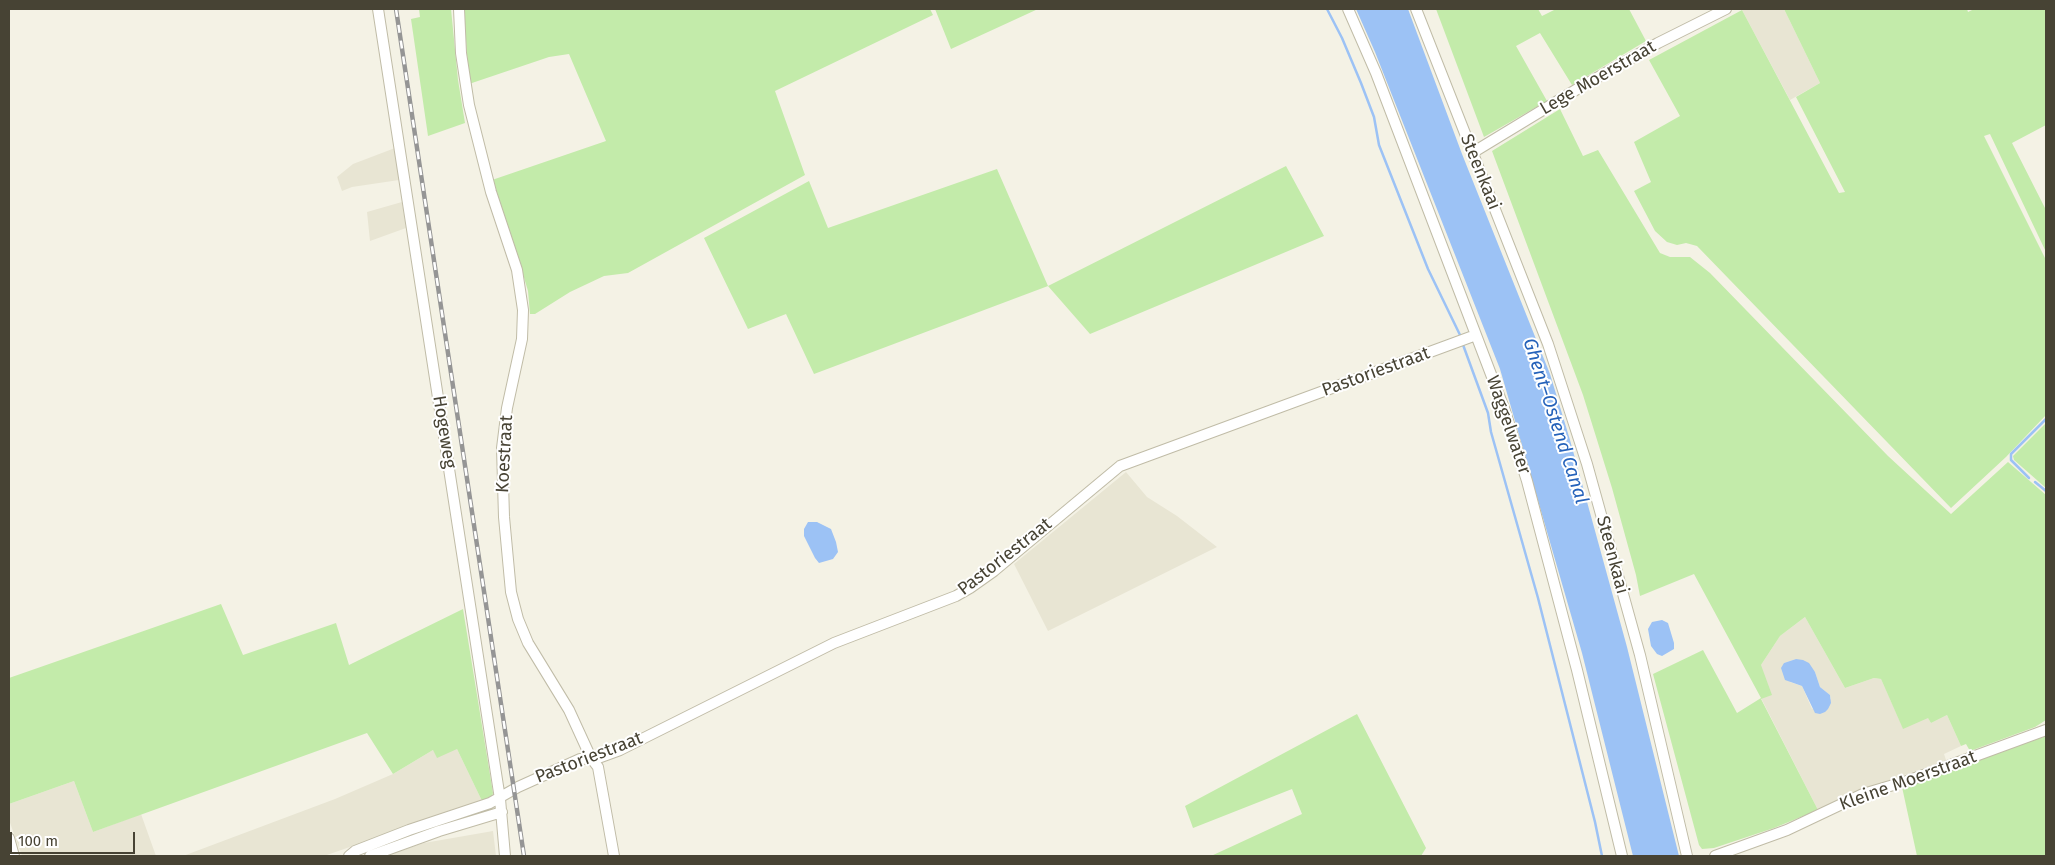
<!DOCTYPE html>
<meta charset="utf-8">
<style>
body{margin:0}
#map{position:relative;width:2055px;height:865px;overflow:hidden;background:#f4f2e5;font-family:"Fira Sans",sans-serif}
canvas{display:block}
.frame{position:absolute;inset:0;border:10px solid #474334;pointer-events:none}
.scale{position:absolute;left:10px;top:832px;width:125px;height:22px;box-sizing:border-box;border:2px solid #474334;border-top:0;padding-left:6px;font-size:15px;line-height:18px;white-space:nowrap;color:#474334;-webkit-text-stroke:4px #fff;paint-order:stroke}
</style>
<div id="map">
<canvas width="2055" height="865"></canvas>
<div class="frame"></div>
<div class="scale">100 m</div>
</div>
<script>
const ctx = document.querySelector('canvas').getContext('2d');
ctx.lineJoin = 'round';
function fillPath(path, color) {
  ctx.fillStyle = color;
  ctx.fill(path, 'evenodd');
}
function poly(rows) {
  const path = new Path2D();
  for (const r of rows) {
    path.moveTo(r[0], r[1]);
    for (let i = 2; i < r.length; i += 2) path.lineTo(r[i], r[i + 1]);
  }
  return path;
}
function stroke(path, color, width, dash) {
  ctx.strokeStyle = color;
  ctx.lineWidth = width;
  ctx.lineCap = dash ? 'butt' : 'round';
  ctx.setLineDash(dash || []);
  ctx.stroke(path);
}
function label(font, color, halo, rows, align = 'center') {
  ctx.font = font + ' "Fira Sans",sans-serif';
  ctx.lineWidth = 4;
  ctx.setLineDash([]);
  ctx.textBaseline = 'middle';
  ctx.strokeStyle = halo;
  ctx.fillStyle = color;
  for (const [text, x, y, turn = 0] of rows) {
    ctx.save();
    ctx.translate(x, y);
    ctx.rotate((+turn || 0) * Math.PI / 180);
    ctx.textAlign = isNaN(turn) ? turn : align;
    if (halo) ctx.strokeText(text, 0, 0);
    ctx.fillText(text, 0, 0);
    ctx.restore();
  }
}
fillPath(poly([
 [1745,9,1784,9,1820,83,1790,100,1742,10],
 [395,148,399,180,352,187,342,191,337,177,353,164],
 [402,202,406,228,370,241,367,212],
 [1126,472,1147,497,1177,516,1217,547,1048,631,1014,564],
 [1805,617,1845,688,1874,678,1881,679,1903,728,1928,717,1931,723,1947,715,1961,746,1944,754,1946,760,1871,787,1818,810,1761,698,1761,665,1780,636],
 [1796,659,1815,672,1820,687,1830,695,1831,699,1812,709,1802,686,1790,682,1784,663],
 [457,749,482,801,324,856,183,856,335,799,393,774,433,750],
 [74,781,93,832,141,814,156,856,22,856,9,820,9,804],
 [493,831,496,856,385,856,424,843]
]), '#e8e5d3');
fillPath(poly([
 [419,9,451,9,458,80,465,123,428,136,411,19,420,17],
 [464,9,930,9,933,15,775,91,805,175,628,273,604,276,570,292,535,314,530,314,528,291,522,271,492,180,606,141,569,54,549,57,469,84],
 [935,9,1038,9,951,49],
 [1436,9,1538,9,1542,16,1556,9,1629,9,1646,41,1572,85,1540,33,1516,46,1547,101,1484,137],
 [1784,9,1967,9,1968,12,1974,9,2046,9,2046,125,2012,143,2046,210,2046,252,1990,134,1984,136,2046,260,2046,415,2006,457,1951,508,1697,246,1686,243,1677,245,1667,242,1655,231,1634,191,1651,182,1634,142,1680,116,1649,60,1742,10,1839,193,1845,192,1796,97,1820,83],
 [1560,109,1583,156,1598,150,1660,253,1670,257,1690,257,1710,273,1888,456,1951,514,2008,462,2046,495,2046,720,2035,727,1970,751,1966,744,1961,746,1947,715,1931,723,1928,718,1903,729,1881,679,1874,678,1845,688,1805,617,1780,636,1761,665,1772,695,1761,699,1818,810,1774,828,1714,848,1702,849,1699,845,1653,674,1703,650,1737,713,1761,698,1694,574,1640,596,1636,575,1612,488,1583,395,1492,151],
 [1286,166,1324,236,1090,334,1048,286,814,374,786,314,748,329,704,238,809,181,828,228,997,169,1048,286],
 [2046,423,2046,488,2014,460,2013,456],
 [221,604,243,655,336,623,349,665,463,609,493,793,492,797,482,801,457,749,437,758,433,750,393,774,367,733,93,832,74,781,9,804,9,678],
 [1357,714,1426,848,1421,856,1211,856,1302,814,1292,789,1193,828,1185,806],
 [2046,736,2046,856,1917,856,1902,787]
]), '#c3ebaa');
fillPath(poly([
 [1356,9,1408,9,1462,154,1550,374,1570,440,1627,647,1679,856,1633,856,1582,653,1500,369,1375,52],
 [808,522,817,522,831,529,836,542,838,552,833,559,819,563,815,558,804,536,804,529],
 [1662,620,1668,623,1674,643,1674,649,1662,656,1657,654,1651,646,1648,629,1652,622],
 [1796,659,1803,660,1809,663,1815,672,1820,687,1830,695,1831,703,1828,709,1825,712,1820,714,1815,713,1802,686,1785,680,1781,668,1784,663]
]), '#9cc2f5');
stroke(poly([
 [1327,9,1342,38,1361,83,1374,117,1379,145,1428,269,1461,337],
 [1462,342,1488,413,1491,432,1538,598,1595,822,1602,856],
 [2029,478,2011,460,2011,454,2046,419],
 [2035,482,2046,491]
]), '#9cc2f5', 2.5);
const street = poly([
 [378,9,500,799,505,856],
 [459,9,461,53,469,105,491,192,517,270,523,310,522,339,507,408,502,448,504,517,511,592,518,619,528,643,569,710,591,758,598,767,614,856],
 [1348,9,1376,73,1505,411,1527,481,1577,670,1622,856],
 [1416,9,1548,344,1587,464,1640,655,1687,856],
 [1472,153,1579,88,1658,43,1726,9],
 [9,838,14,856],
 [349,856,355,851,409,830,490,803,518,787,580,759,598,758,620,750,834,643,956,596,970,588,994,571,1120,466,1476,335],
 [370,856,439,831,502,812],
 [1715,856,1787,830,1863,794,1907,781,2046,730]
]);
stroke(street, '#c0bca7', 12);
stroke(street, '#fff', 10);
const rail = poly([
 [396,9,524,856]
]);
stroke(rail, '#959595', 4.5);
stroke(rail, '#fff', 2.5, [8]);
label('18px', '#474334', '#fff', [
 ["Lege Moerstraat",1598,78,-30],
 ["Steenkaai",1480,172,68],
 ["Pastoriestraat",1376,372,-20],
 ["Waggelwater",1508,425,71],
 ["Hogeweg",444,432,81],
 ["Koestraat",505,454,-87],
 ["Steenkaai",1612,555,75],
 ["Pastoriestraat",1005,557,-38],
 ["Pastoriestraat",589,758,-21],
 ["Kleine Moerstraat",1908,781,-20]
]);
label('italic 19px', '#2562ba', '#fff', [
 ["Ghent–Ostend Canal",1555,421,72]
]);
</script>
